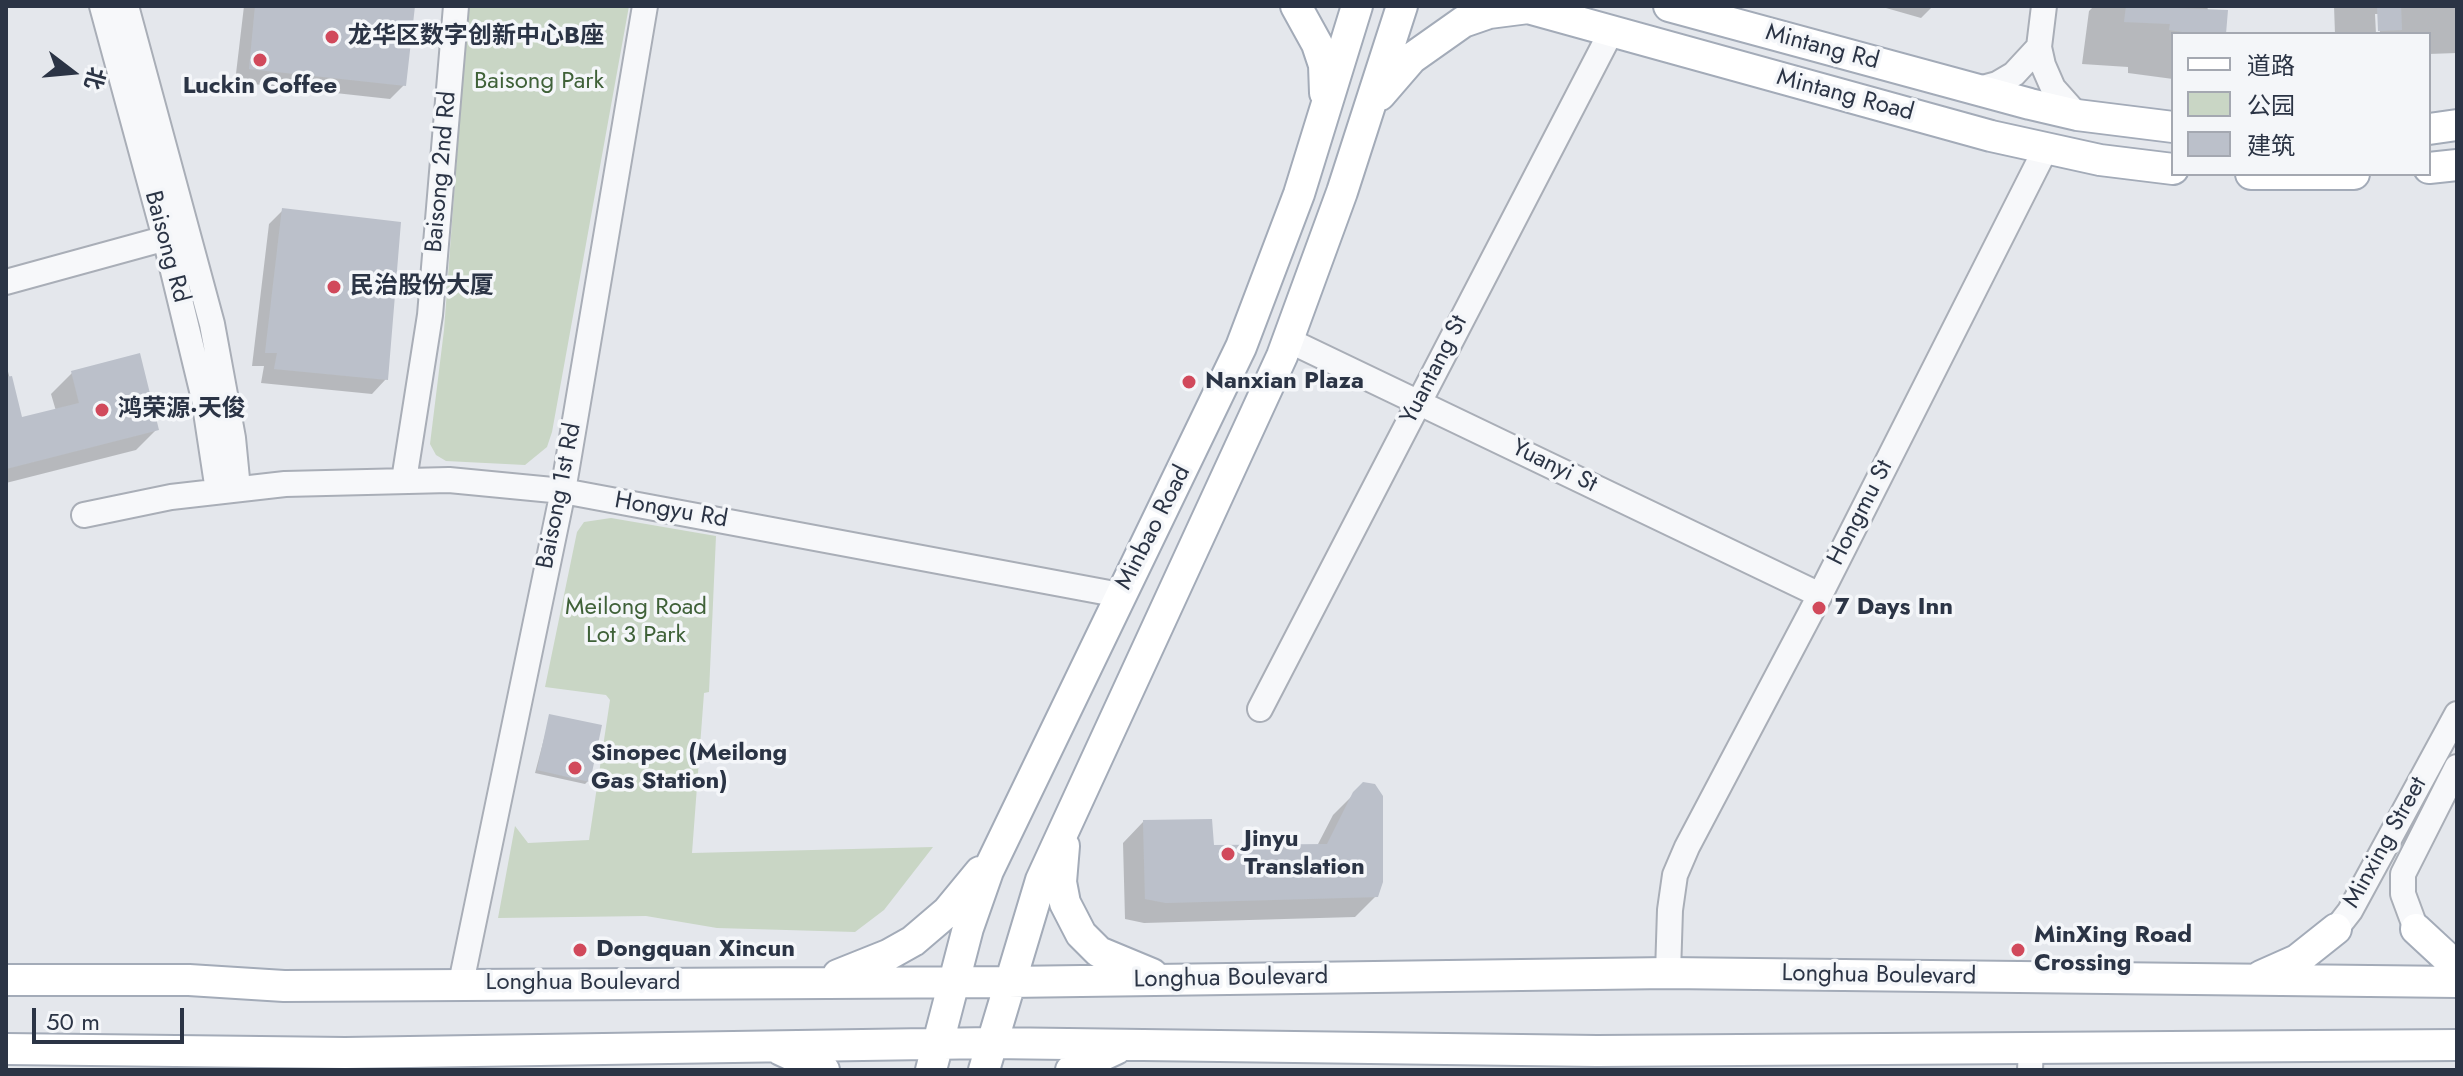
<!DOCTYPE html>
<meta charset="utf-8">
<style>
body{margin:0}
#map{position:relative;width:2463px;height:1076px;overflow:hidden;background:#e4e7ec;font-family:Jost,"Noto Sans SC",sans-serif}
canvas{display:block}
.frame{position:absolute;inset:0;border:8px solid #2b3445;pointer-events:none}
.legend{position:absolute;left:2171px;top:32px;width:260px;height:144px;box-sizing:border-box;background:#f4f6f9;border:2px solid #a4a8b1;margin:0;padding:10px 14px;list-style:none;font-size:24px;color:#2b3445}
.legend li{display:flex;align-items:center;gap:16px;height:40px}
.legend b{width:40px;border:2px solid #a4a8b1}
.north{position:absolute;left:32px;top:32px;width:80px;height:80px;-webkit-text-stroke:6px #f4f6f9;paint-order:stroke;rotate:106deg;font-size:22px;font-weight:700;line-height:32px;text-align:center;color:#2b3445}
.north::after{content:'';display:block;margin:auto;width:28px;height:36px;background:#2b3445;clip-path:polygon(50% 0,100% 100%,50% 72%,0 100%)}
.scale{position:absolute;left:32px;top:1008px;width:152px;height:36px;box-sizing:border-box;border:4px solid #2b3445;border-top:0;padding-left:10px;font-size:24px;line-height:28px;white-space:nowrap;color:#2b3445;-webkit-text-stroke:6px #f4f6f9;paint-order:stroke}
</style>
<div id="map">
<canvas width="2463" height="1076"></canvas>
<div class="frame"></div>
<ul class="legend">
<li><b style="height:10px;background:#fff"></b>道路</li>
<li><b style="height:22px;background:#c9d6c5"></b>公园</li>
<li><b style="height:22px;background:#bbc0ca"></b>建筑</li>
</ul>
<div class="north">北</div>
<div class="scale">50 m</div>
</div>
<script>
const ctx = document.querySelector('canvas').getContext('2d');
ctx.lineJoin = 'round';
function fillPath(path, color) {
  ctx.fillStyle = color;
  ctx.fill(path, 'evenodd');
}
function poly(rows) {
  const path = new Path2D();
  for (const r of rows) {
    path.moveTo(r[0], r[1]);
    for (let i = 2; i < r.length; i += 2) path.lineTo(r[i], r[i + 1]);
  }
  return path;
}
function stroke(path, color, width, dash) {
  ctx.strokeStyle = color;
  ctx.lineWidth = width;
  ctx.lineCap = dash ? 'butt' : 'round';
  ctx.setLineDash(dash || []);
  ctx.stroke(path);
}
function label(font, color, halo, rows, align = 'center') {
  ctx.font = font + ' Jost,"Noto Sans SC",sans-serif';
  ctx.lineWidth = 7;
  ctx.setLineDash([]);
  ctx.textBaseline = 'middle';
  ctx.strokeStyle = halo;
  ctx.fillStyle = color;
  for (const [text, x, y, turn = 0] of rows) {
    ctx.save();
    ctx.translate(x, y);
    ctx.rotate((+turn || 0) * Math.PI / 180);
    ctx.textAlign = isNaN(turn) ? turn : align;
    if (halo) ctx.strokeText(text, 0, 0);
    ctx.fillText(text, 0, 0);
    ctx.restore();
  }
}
fillPath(poly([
 [468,6,629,6,552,432,547,447,525,465,446,461,436,455,430,444,444,330],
 [611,518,716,536,709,692,704,693,692,853,933,847,884,910,855,932,717,928,646,916,498,918,515,826,528,843,589,840,610,700,606,695,545,687,577,532,584,522]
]), '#c9d6c5');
fillPath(poly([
 [244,6,413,6,404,85,390,99,235,82],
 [1879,6,1933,6,1921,18],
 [2094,6,2206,6,2224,34,2173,34,2173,79,2128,73,2128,67,2082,64,2089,11],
 [2334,6,2457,6,2457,53,2429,54,2429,34,2380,34,2379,14,2375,14,2376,34,2335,34],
 [283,210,386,379,372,394,261,383,264,366,252,366,269,224],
 [6,364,21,420,56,411,51,394,72,373,157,429,136,450,6,483],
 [550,716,588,781,585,784,535,773],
 [1363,785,1376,896,1355,917,1144,923,1125,919,1123,843,1143,822,1212,847,1317,846,1333,815]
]), '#0003');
fillPath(poly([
 [255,6,415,6,406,86,249,69],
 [2126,6,2228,10,2226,34,2196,34,2169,30,2170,24,2124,22],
 [2377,6,2401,6,2402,30,2378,31],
 [282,208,401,222,388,380,274,369,277,353,265,353],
 [140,353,159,430,6,469,6,377,12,376,22,417,79,403,71,371],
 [549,714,602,725,590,782,537,770],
 [1363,782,1375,784,1383,796,1383,882,1378,897,1166,903,1145,899,1143,820,1212,819,1214,845,1327,844,1353,792]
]), '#bbc0ca');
const minor = poly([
 [102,6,165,238,204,399,218,491],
 [126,6,212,324,233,438,238,489],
 [2044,6,2039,47,2043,65,2053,88,2077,115],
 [1975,90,1997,84,2014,74,2039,47],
 [6,282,181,234],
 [1288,340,1820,595],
 [404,480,430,315,456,6],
 [84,515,171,497,285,484,449,480,563,491,1120,595],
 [1260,709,1611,32],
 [2336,929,2350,911,2457,714],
 [2416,929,2403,894,2403,874,2457,767],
 [1668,973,1670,910,1675,875,1687,847,1820,595,2046,148],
 [461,983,563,491,645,6],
 [2030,1070,2031,1048]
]);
const major = poly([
 [1296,6,1317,44,1324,65,1325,93],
 [1521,6,1991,136,2100,160,2173,169],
 [1669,6,2030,104,2077,115,2173,127],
 [1380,95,1412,58,1463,22,1489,13,1528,8],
 [2429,129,2457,125],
 [2429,168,2457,165],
 [2251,174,2354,174],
 [1064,846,1061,882,1065,903,1081,934,1099,952,1152,974],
 [2416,929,2457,967],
 [838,975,888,955,913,941,947,912,980,872],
 [2261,976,2297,960,2336,929],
 [6,980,189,980,284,986,1008,982,1668,973,2457,982],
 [6,1049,345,1053,992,1043,1597,1051,2457,1045],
 [781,1050,824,1070],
 [931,1070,968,928,988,871,1241,347,1299,194,1357,6],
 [984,1070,1041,880,1282,356,1342,192,1402,6],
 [1071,1070,1116,1049]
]);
stroke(minor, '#a9aeb7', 28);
stroke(major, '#a3abb8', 34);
stroke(minor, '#f7f8fa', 24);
stroke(major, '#fff', 30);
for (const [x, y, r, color] of [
 [332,37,8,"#d1495b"],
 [260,60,8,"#d1495b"],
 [334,287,8,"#d1495b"],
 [1189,382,8,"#d1495b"],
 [102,410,8,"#d1495b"],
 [1819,608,8,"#d1495b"],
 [575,768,8,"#d1495b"],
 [1228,854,8,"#d1495b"],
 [580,950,8,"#d1495b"],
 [2018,950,8,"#d1495b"]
]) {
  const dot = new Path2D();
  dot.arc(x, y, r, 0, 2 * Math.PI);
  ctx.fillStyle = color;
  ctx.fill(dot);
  stroke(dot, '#f4f6f9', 3);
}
label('bold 24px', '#2b3445', '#f4f6f9', [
 ["龙华区数字创新中心B座",348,37],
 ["Luckin Coffee",260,87,"center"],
 ["民治股份大厦",350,287],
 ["Nanxian Plaza",1205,382],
 ["鸿荣源·天俊",118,410],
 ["7 Days Inn",1835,608],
 ["Sinopec (Meilong",591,754],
 ["Gas Station)",591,782],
 ["Jinyu",1244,840],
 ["Translation",1244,868],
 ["MinXing Road",2034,936],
 ["Crossing",2034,964],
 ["Dongquan Xincun",596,950]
], 'left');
label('24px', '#2b3445', '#f4f6f9', [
 ["Mintang Rd",1822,48,15],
 ["Mintang Road",1845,96,15],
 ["Baisong 2nd Rd",442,172,-85],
 ["Baisong Rd",166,247,75],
 ["Yuantang St",1435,370,-63],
 ["Yuanyi St",1554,467,26],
 ["Baisong 1st Rd",560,496,-79],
 ["Hongyu Rd",671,511,10],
 ["Hongmu St",1861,513,-63],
 ["Minbao Road",1154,528,-63],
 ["Minxing Street",2386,843,-61],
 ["Longhua Boulevard",1879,976,1],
 ["Longhua Boulevard",1231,979,-1],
 ["Longhua Boulevard",583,983]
]);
label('24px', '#3f6138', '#f4f6f9', [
 ["Baisong Park",539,82],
 ["Meilong Road",636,608],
 ["Lot 3 Park",636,636]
]);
</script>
